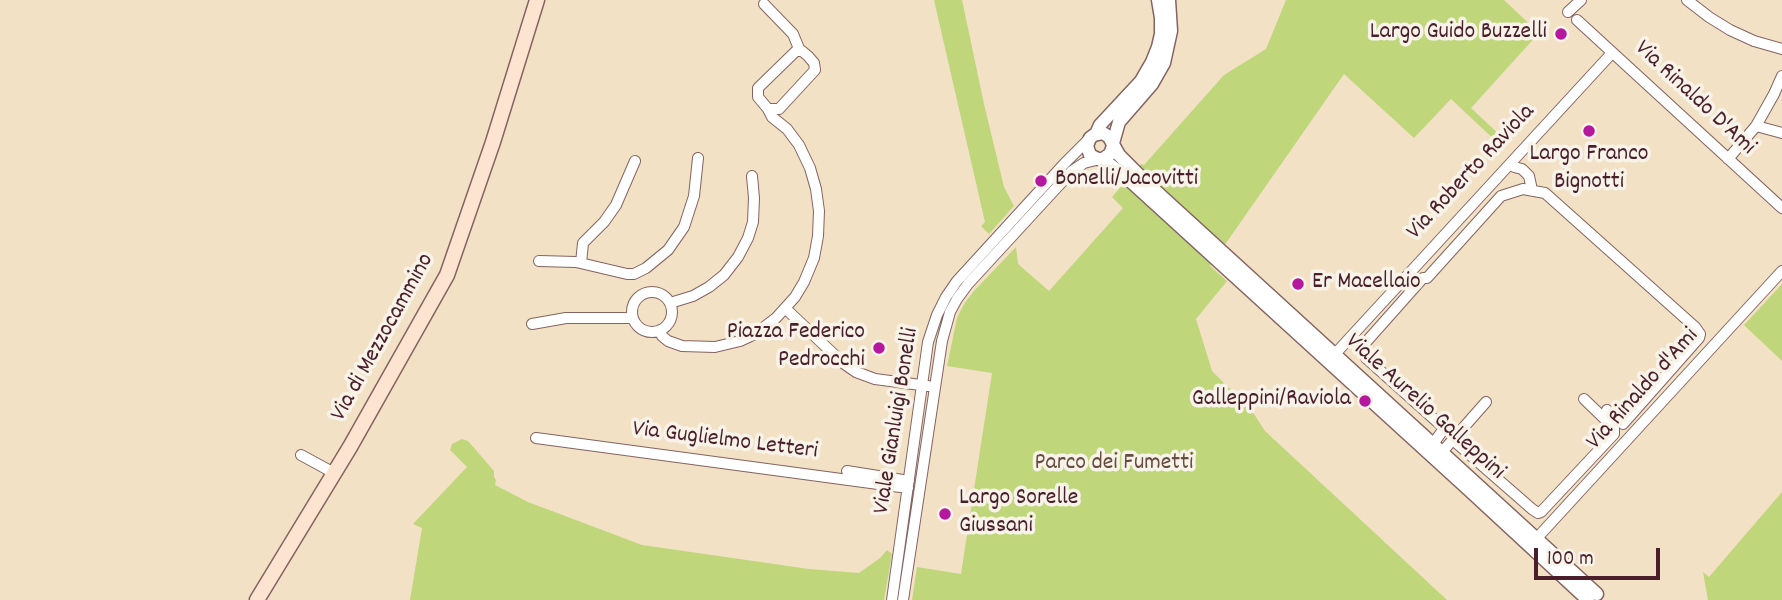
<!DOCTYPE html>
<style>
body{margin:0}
#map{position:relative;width:1782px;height:600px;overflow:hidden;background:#f2e1c5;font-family:Dekko,sans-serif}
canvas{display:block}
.scale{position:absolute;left:1534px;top:548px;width:126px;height:32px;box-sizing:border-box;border:4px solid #4a1f2b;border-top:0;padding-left:9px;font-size:21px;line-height:24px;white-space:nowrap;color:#4a1f2b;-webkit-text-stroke:5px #f7f3e8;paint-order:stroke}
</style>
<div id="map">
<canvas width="1782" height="600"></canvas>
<div class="scale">100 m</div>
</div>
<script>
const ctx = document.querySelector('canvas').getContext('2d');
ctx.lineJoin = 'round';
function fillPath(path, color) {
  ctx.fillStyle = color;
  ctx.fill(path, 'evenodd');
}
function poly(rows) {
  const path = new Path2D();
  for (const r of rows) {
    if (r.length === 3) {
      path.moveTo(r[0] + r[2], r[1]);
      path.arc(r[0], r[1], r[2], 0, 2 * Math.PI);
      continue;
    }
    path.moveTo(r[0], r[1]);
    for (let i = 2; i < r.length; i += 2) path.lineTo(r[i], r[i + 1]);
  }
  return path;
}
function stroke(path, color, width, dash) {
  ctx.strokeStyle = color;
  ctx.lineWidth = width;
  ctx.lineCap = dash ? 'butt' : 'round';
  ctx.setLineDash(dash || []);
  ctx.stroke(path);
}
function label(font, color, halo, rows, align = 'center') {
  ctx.font = font + ' Dekko,sans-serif';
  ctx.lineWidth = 7;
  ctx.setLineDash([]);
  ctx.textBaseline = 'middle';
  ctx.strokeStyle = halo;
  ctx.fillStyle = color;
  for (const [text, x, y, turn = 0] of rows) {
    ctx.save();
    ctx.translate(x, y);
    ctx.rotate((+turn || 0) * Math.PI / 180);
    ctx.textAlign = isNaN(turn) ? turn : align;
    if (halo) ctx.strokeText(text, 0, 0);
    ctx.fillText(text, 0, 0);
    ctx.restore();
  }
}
fillPath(poly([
 [934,0,962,0,984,104,1004,187,1014,206,989,234,981,226,985,222],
 [1286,0,1504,0,1539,33,1471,108,1504,139,1499,144,1451,99,1414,138,1344,74,1210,266,1227,281,1196,319,1212,371,1252,411,1265,431,1447,600,912,600,917,567,961,574,992,373,947,366,957,318,964,304,973,292,1016,247,1018,264,1049,291,1123,208,1112,197,1141,164,1144,165,1224,75,1266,49],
 [1782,284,1782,361,1744,325],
 [462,439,468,441,494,471,494,477,496,480,495,485,528,502,642,545,809,569,859,573,880,558,887,550,892,554,884,600,410,600,422,528,413,524,467,467,450,450,452,444],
 [1782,492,1782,600,1708,600,1703,572,1709,577]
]), '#bfd67a');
const minor = poly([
 [1687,0,1709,17,1730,30,1754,41,1782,49],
 [764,4,793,34,800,51],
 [1568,12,1581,0],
 [1577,20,1782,208],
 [796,51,802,51,808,56,814,63,815,70,779,109,768,109,758,97,758,88,796,51],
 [1756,126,1782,133],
 [1728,159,1756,126,1774,94,1782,76],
 [1514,167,1522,169,1529,176,1532,190],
 [539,261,576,262,627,274,634,274,646,268,668,250,684,227,694,196,698,158],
 [581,263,583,243,604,222,616,205,635,161],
 [652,312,20],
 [670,303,693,296,709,287,724,275,738,257,748,238,753,222,754,198,752,176],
 [786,309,843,363,856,372,875,379,928,386],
 [532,324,566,318,632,318],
 [660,330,662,336,668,341,682,346,715,347,740,341,755,334,776,318,795,297,804,282,814,258,818,236,819,211,816,189,810,168,799,145,787,129,772,117,768,109],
 [1335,354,1612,53],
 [536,438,908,488],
 [1453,440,1532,509,1538,513,1541,512,1614,434,1614,428,1584,399],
 [1433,444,1443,430,1443,427,1366,358,1363,347,1367,341,1423,278,1427,278,1501,196,1523,189,1545,193,1695,327,1700,334,1699,338,1623,424,1607,410],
 [1442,452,1486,402],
 [301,455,334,473],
 [847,471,909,481],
 [1537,538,1782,271],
 [892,600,928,342,937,315,946,297,957,281,1064,164,1090,138],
 [903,600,942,341,950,312,957,299,968,284,1072,171,1084,163,1100,159]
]);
const tertiary = poly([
 [1096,134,1100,125,1141,81,1152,62,1158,47,1161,34,1161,18,1158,0],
 [1113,143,1119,122,1152,84,1164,63,1171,31,1169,0],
 [1113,146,1110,154,1103,159,1098,159,1090,155,1087,146,1090,138,1094,135,1103,133,1109,137,1119,155,1147,183,1597,594],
 [1103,159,1127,178,1468,489,1588,600]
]);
const secondary = poly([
 [257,600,350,447,447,275,493,142,537,0]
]);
stroke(minor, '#856361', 12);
stroke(tertiary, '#856361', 15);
stroke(secondary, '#856361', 17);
stroke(minor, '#fff', 10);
stroke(tertiary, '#fff', 12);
stroke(secondary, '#fde4d1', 14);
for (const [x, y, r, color] of [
 [1561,34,7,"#b5179e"],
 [1589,131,7,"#b5179e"],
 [1041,181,7,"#b5179e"],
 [1298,284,7,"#b5179e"],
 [879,348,7,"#b5179e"],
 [1365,401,7,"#b5179e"],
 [945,514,7,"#b5179e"]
]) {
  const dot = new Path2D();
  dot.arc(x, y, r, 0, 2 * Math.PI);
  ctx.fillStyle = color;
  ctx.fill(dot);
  stroke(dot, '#f7f3e8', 2.5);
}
label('24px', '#4a1f2b', '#f7f3e8', [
 ["Largo Guido Buzzelli",1547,34],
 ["Largo Franco",1589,156,"center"],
 ["Bignotti",1589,184,"center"],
 ["Bonelli/Jacovitti",1055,181,"left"],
 ["Er Macellaio",1312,284,"left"],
 ["Piazza Federico",865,334],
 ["Pedrocchi",865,362],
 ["Galleppini/Raviola",1351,401],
 ["Largo Sorelle",959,500,"left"],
 ["Giussani",959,528,"left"]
], 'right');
label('24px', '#4a1f2b', '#f7f3e8', [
 ["Via Rinaldo D'Ami",1694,99,43],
 ["Via Roberto Raviola",1472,173,-47],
 ["Via di Mezzocammino",384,338,-61],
 ["Via Rinaldo d'Ami",1644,390,-48],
 ["Viale Aurelio Galleppini",1424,408,42],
 ["Viale Gianluigi Bonelli",898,421,-81],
 ["Via Guglielmo Letteri",725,442,7]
]);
label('24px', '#674d3f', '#f7f3e8', [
 ["Parco dei Fumetti",1114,465]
]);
</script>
